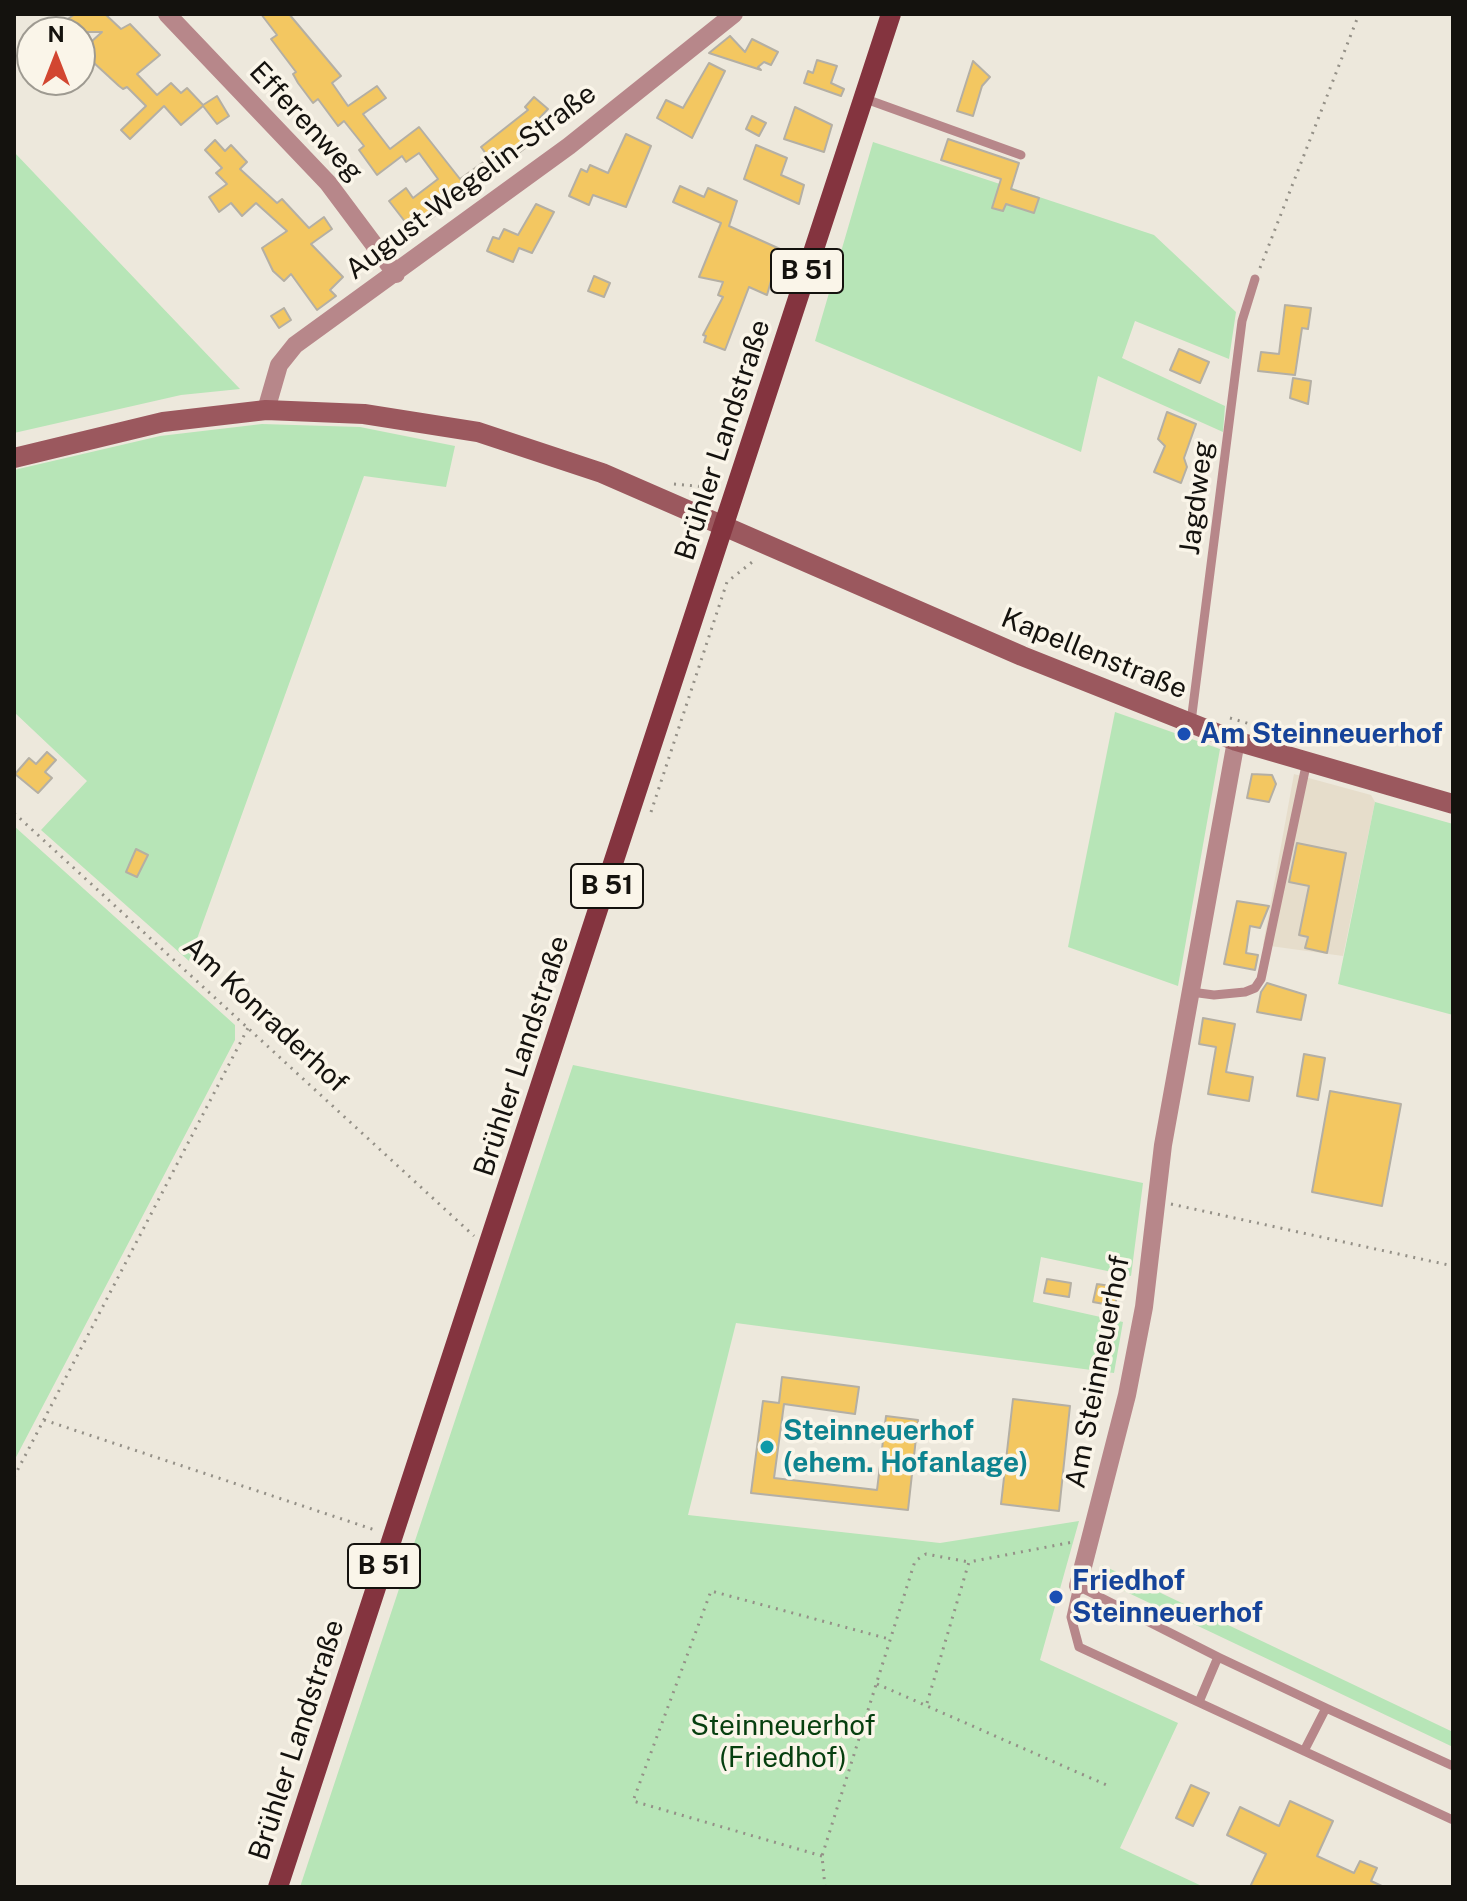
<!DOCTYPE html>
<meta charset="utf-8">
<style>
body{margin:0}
#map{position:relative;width:1467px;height:1901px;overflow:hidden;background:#ede8dc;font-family:"Public Sans",sans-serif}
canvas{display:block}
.frame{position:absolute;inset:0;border:16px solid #14120e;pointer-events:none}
.north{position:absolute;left:16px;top:16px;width:80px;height:80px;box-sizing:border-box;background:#faf5e9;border:2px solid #9e9a91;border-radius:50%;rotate:0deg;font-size:22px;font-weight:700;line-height:32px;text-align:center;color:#14120e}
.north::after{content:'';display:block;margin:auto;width:28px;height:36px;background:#d24631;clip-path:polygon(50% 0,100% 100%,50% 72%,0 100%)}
</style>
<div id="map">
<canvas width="1467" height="1901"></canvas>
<div class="frame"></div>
<div class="north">N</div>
</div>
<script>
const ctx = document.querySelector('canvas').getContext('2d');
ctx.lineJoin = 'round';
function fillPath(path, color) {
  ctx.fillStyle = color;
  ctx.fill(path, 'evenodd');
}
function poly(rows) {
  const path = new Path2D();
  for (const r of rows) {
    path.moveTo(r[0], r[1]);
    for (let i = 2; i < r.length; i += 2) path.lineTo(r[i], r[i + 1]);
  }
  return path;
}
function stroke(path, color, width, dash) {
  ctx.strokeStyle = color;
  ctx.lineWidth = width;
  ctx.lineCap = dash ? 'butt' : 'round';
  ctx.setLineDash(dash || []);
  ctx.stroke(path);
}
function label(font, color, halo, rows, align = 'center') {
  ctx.font = font + ' "Public Sans",sans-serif';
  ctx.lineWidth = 7;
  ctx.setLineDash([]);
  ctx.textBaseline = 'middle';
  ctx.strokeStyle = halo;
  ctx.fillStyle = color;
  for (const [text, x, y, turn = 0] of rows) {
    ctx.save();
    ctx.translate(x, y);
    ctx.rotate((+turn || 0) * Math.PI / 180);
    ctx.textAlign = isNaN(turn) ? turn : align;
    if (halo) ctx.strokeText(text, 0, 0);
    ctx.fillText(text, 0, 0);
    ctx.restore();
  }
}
fillPath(poly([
 [1294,774,1371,795,1375,802,1343,956,1263,945]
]), '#e6ddcb');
fillPath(poly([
 [873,142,1154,235,1236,312,1229,359,1135,321,1122,358,1225,406,1223,432,1098,376,1081,452,815,341],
 [14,152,240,389,181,395,14,433],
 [262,424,360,427,455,446,446,487,364,476,189,961,41,830,87,781,14,712,14,470,160,436],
 [1115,712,1220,749,1178,986,1068,947],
 [1375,802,1453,824,1453,1015,1338,984],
 [14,826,235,1025,235,1040,14,1461],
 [573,1065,1143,1183,1131,1276,1041,1257,1033,1302,1123,1322,1114,1373,736,1323,688,1515,940,1543,1079,1521,1040,1660,1178,1723,1120,1848,1204,1887,300,1887],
 [1102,1565,1453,1732,1453,1747,1099,1579]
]), '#b7e5b7');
const building = poly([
 [75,14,105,14,121,29,130,24,160,55,137,74,157,95,171,83,181,93,187,88,203,105,217,96,229,116,217,124,203,106,181,125,164,106,130,139,121,130,146,106,127,87,123,89,119,86,81,51,102,32,49,32,75,14],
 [261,14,289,14,341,76,332,83,348,106,377,86,386,98,363,114,390,149,419,127,460,179,489,158,481,147,528,110,525,107,534,97,548,109,535,123,544,134,413,232,389,201,406,188,413,198,438,179,419,153,406,162,402,156,377,175,359,150,364,146,344,121,338,126,318,99,313,103,298,83,293,74,296,72,271,39,277,35,261,14],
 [730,36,745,52,752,39,778,52,771,65,764,62,758,67,761,70,709,53,730,36],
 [817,60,837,66,831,83,844,89,841,96,804,83,808,71,813,73,817,60],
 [973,61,990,77,982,86,973,116,957,111,973,61],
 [709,63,725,71,692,138,657,118,666,100,683,108,709,63],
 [795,107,832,125,824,152,784,139,795,107],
 [752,116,766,123,759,136,746,129,752,116],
 [626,134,651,146,626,207,593,195,589,205,569,196,581,169,587,172,590,165,608,173,626,134],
 [948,139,1019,163,1011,189,1039,198,1034,213,1006,204,1003,211,992,208,1001,179,941,160,948,139],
 [215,140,225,151,231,145,247,162,240,169,277,203,282,199,309,228,324,217,332,229,311,244,343,277,330,290,336,296,317,310,291,274,284,281,273,271,262,248,287,231,256,203,242,216,231,203,219,212,209,197,227,184,216,173,222,168,205,150,215,140],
 [756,145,787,158,781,175,804,185,799,204,744,179,756,145],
 [680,186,704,197,708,188,737,201,729,226,780,249,767,295,749,287,725,350,704,342,706,336,703,335,723,297,718,295,723,282,699,277,721,223,673,202,680,186],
 [536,204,554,212,532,253,519,248,513,262,487,251,493,237,499,239,504,229,518,235,536,204],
 [594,276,610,283,604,297,588,291,594,276],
 [1285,305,1311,308,1308,329,1302,328,1295,375,1258,371,1261,352,1279,354,1285,305],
 [284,308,291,320,279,328,271,316,284,308],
 [1179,349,1209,362,1200,383,1170,370,1179,349],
 [1293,378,1311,381,1308,404,1290,398,1293,378],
 [1167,412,1196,424,1184,458,1187,467,1181,483,1154,472,1165,446,1158,439,1167,412],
 [47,752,56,760,45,772,52,778,38,793,15,774,29,758,36,764,47,752],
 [1252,774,1272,775,1276,784,1269,802,1247,798,1252,774],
 [1297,843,1346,853,1327,953,1305,948,1308,937,1299,935,1309,886,1289,882,1297,843],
 [136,849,148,855,137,877,126,872,136,849],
 [1237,901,1269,906,1260,928,1250,926,1246,953,1258,955,1255,970,1224,964,1237,901],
 [1267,983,1306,995,1301,1020,1257,1012,1261,992,1267,983],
 [1203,1018,1235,1024,1226,1072,1253,1077,1249,1101,1208,1094,1216,1047,1199,1044,1203,1018],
 [1304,1054,1325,1058,1318,1100,1297,1096,1304,1054],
 [1330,1091,1401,1104,1382,1206,1312,1192,1330,1091],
 [1047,1279,1071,1283,1069,1297,1044,1293,1047,1279],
 [1097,1284,1118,1287,1115,1306,1093,1302,1097,1284],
 [782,1377,859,1387,855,1414,784,1404,774,1478,877,1490,886,1416,918,1420,908,1510,751,1493,763,1401,779,1403,782,1377],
 [1013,1399,1070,1406,1059,1511,1001,1504,1013,1399],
 [1191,1785,1209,1793,1193,1826,1176,1818,1191,1785],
 [1290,1801,1333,1821,1317,1856,1354,1873,1360,1861,1377,1868,1371,1881,1384,1887,1250,1887,1266,1854,1227,1835,1240,1807,1279,1826,1290,1801]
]);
fillPath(building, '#f3c761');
stroke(building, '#b4afa4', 2);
stroke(poly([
 [1260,268,1359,14],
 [674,484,718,488],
 [1230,718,1307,741],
 [651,812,727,582,756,559],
 [14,813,474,1236],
 [1171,1204,1453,1266],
 [44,1420,375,1530],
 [14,1477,249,1026],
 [877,1684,1111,1787],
 [927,1703,969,1562,1073,1542],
 [822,1856,633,1801,711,1591,889,1639],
 [825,1887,822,1856,915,1561,926,1554,969,1562]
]), '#949087', 3, [2, 6]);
stroke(poly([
 [863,98,1021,155],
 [1191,722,1242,321,1255,279],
 [1191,992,1214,995,1245,992,1255,988,1261,979,1307,761],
 [1218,1657,1326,1708,1304,1751],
 [1199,1702,1218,1657,1078,1586,1071,1617,1079,1647,1453,1820],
 [1326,1708,1453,1766]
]), '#b7878a', 9);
stroke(poly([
 [167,14,328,183,396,274],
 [266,410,279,365,295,345,569,146,734,14],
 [1078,1586,1127,1395,1144,1307,1163,1145,1236,741]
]), '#b7878a', 18);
stroke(poly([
 [14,458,163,422,266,410,364,414,478,432,602,473,1022,656,1236,741,1453,804]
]), '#9b585e', 20);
stroke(poly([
 [278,1887,891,14]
]), '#84343f', 20);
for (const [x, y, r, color] of [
 [1184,734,8,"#1a4fb4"],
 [767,1447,8,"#0f9aa8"],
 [1056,1597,8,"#1a4fb4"]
]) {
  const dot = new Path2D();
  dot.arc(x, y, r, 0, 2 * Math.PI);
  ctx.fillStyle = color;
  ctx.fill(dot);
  stroke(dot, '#faf5e9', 3);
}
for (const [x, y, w] of [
 [807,271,72],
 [607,886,72],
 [384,1566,72]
]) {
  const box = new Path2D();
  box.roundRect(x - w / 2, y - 22, w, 44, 6);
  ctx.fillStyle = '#faf5e9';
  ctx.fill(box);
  stroke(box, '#14120e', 2);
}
label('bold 26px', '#14120e', null, [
 ["B 51",807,271],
 ["B 51",607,886],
 ["B 51",384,1566]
]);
label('28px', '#14120e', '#faf5e9', [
 ["Efferenweg",306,122,47],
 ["August-Wegelin-Straße",471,182,-37],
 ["Brühler Landstraße",723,440,-72],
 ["Jagdweg",1197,498,-83],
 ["Kapellenstraße",1094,654,22],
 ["Am Konraderhof",265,1015,43],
 ["Brühler Landstraße",522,1056,-72],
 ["Am Steinneuerhof",1098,1372,-79],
 ["Brühler Landstraße",297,1740,-72]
]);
label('bold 28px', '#164399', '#faf5e9', [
 ["Am Steinneuerhof",1200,734],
 ["Friedhof",1072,1581],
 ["Steinneuerhof",1072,1613]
], 'left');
label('bold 28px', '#0d838f', '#faf5e9', [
 ["Steinneuerhof",783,1431],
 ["(ehem. Hofanlage)",783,1463]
], 'left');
label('28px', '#063f0f', '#faf5e9', [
 ["Steinneuerhof",783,1726],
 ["(Friedhof)",783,1758]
]);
</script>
